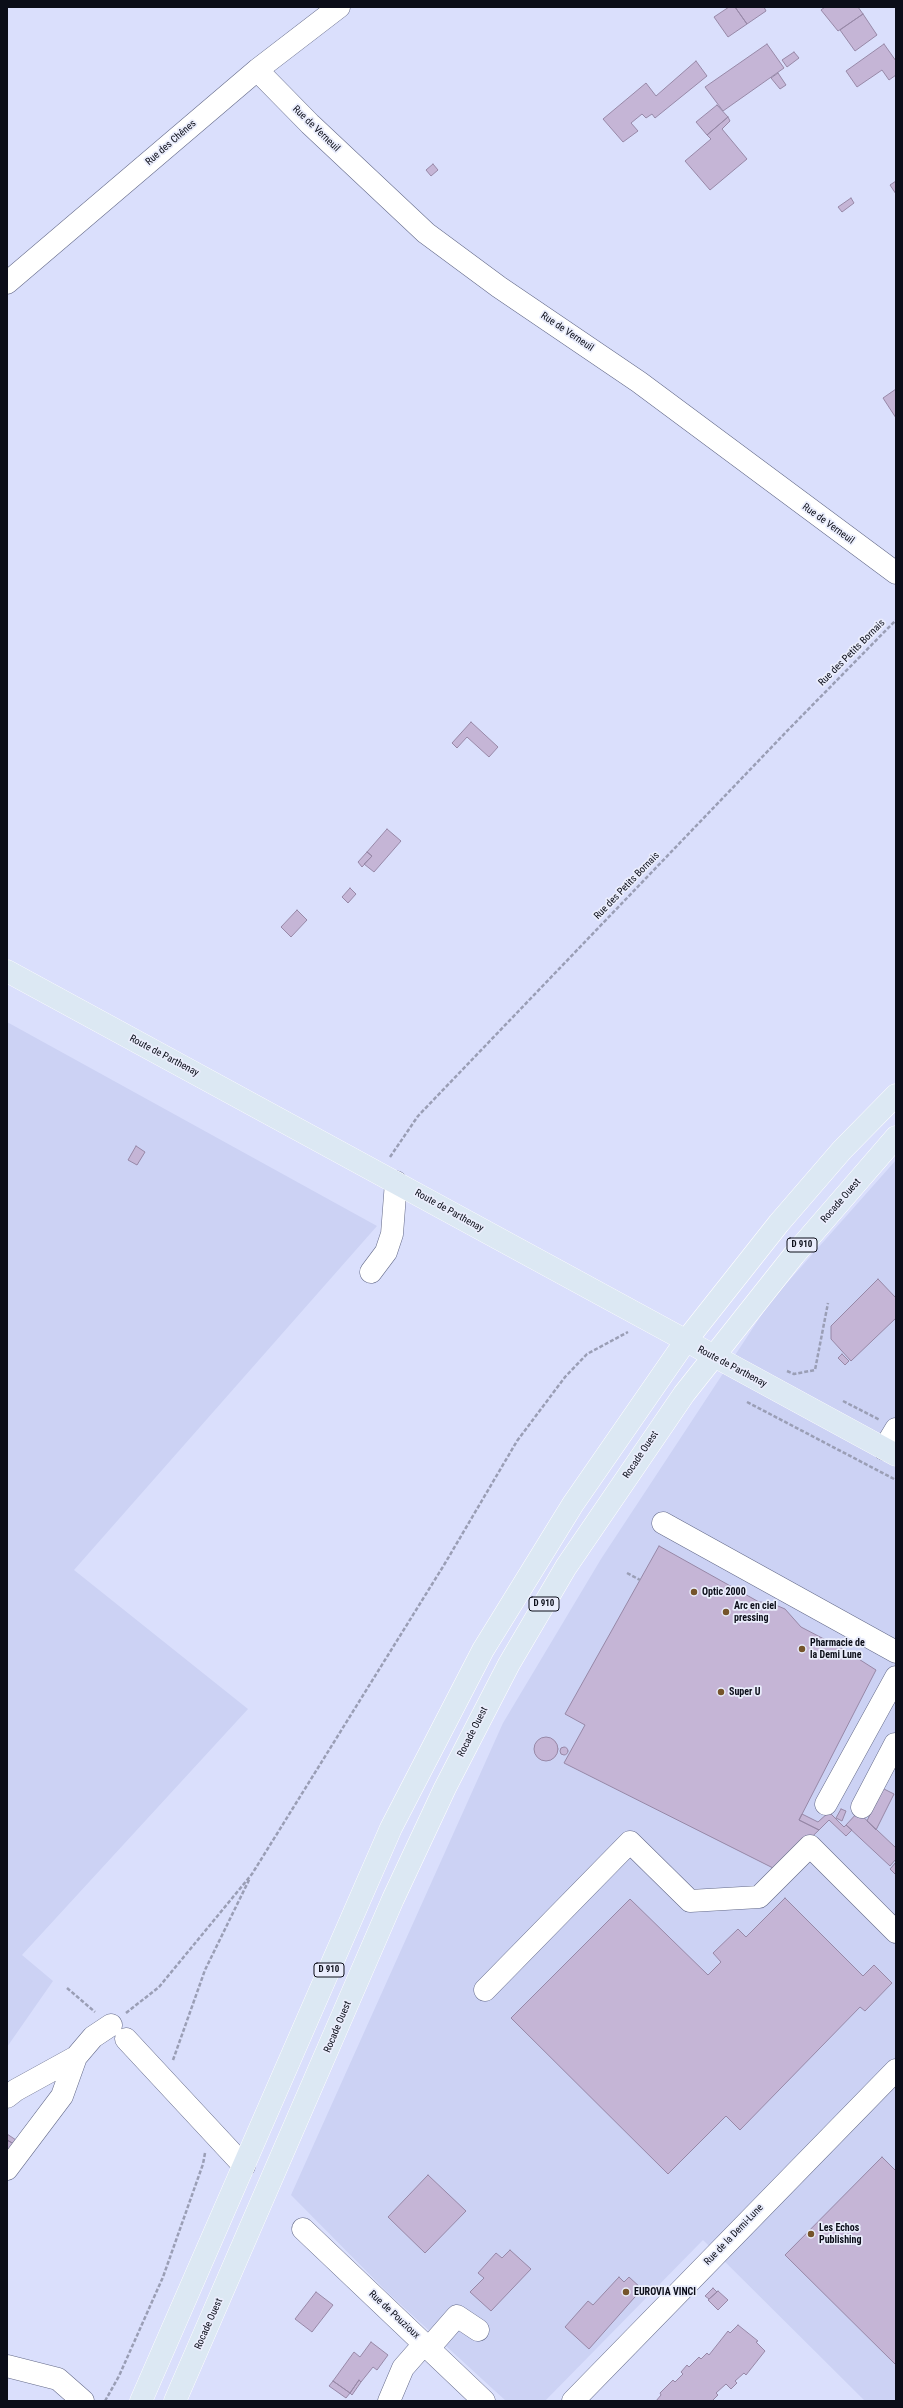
<!DOCTYPE html>
<meta charset="utf-8">
<style>
body{margin:0}
#map{position:relative;width:903px;height:2408px;overflow:hidden;background:#dadffc;font-family:"Roboto Condensed",sans-serif}
canvas{display:block}
.frame{position:absolute;inset:0;border:8px solid #0b0d18;pointer-events:none}
</style>
<div id="map">
<canvas width="903" height="2408"></canvas>
<div class="frame"></div>
</div>
<script>
const ctx = document.querySelector('canvas').getContext('2d');
ctx.lineJoin = 'round';
function fillPath(path, color) {
  ctx.fillStyle = color;
  ctx.fill(path, 'evenodd');
}
function poly(rows) {
  const path = new Path2D();
  for (const r of rows) {
    if (r.length === 3) {
      path.moveTo(r[0] + r[2], r[1]);
      path.arc(r[0], r[1], r[2], 0, 2 * Math.PI);
      continue;
    }
    path.moveTo(r[0], r[1]);
    for (let i = 2; i < r.length; i += 2) path.lineTo(r[i], r[i + 1]);
  }
  return path;
}
function stroke(path, color, width, dash) {
  ctx.strokeStyle = color;
  ctx.lineWidth = width;
  ctx.lineCap = dash ? 'butt' : 'round';
  ctx.setLineDash(dash || []);
  ctx.stroke(path);
}
function label(font, color, halo, rows, align = 'center') {
  ctx.font = font + ' "Roboto Condensed",sans-serif';
  ctx.lineWidth = 3.5;
  ctx.setLineDash([]);
  ctx.textBaseline = 'middle';
  ctx.strokeStyle = halo;
  ctx.fillStyle = color;
  for (const [text, x, y, turn = 0] of rows) {
    ctx.save();
    ctx.translate(x, y);
    ctx.rotate((+turn || 0) * Math.PI / 180);
    ctx.textAlign = isNaN(turn) ? turn : align;
    if (halo) ctx.strokeText(text, 0, 0);
    ctx.fillText(text, 0, 0);
    ctx.restore();
  }
}
fillPath(poly([
 [7,1022,377,1226,74,1570,248,1709,22,1955,53,1981,7,2047],
 [896,1160,896,2401,865,2401,703,2240,545,2401,506,2401,387,2292,291,2195,503,1723,601,1559,770,1302]
]), '#ccd2f4');
const building = poly([
 [729,7,735,7,747,24,728,37,714,17,729,7],
 [735,7,764,7,766,11,747,24,735,7],
 [825,7,858,7,863,14,838,31,821,10,825,7],
 [863,14,877,35,855,51,840,30,863,14],
 [767,44,784,68,723,111,705,87,767,44],
 [884,44,896,61,896,75,889,80,882,70,857,87,846,71,884,44],
 [794,52,799,58,787,67,782,60,794,52],
 [696,61,707,76,655,118,652,114,646,118,642,114,631,123,638,131,623,142,603,119,646,83,656,96,696,61],
 [778,73,786,85,780,89,771,78,778,73],
 [717,105,728,117,707,135,696,122,717,105],
 [728,117,730,121,722,129,747,159,710,190,685,161,711,139,707,135,728,117],
 [433,164,438,170,431,176,426,170,433,164],
 [896,181,896,194,890,185,896,181],
 [851,198,854,203,842,212,838,207,851,198],
 [896,389,896,418,883,398,896,389],
 [471,722,498,747,489,757,467,737,457,748,452,743,471,722],
 [387,829,401,841,374,872,364,864,372,856,367,852,387,829],
 [367,852,372,856,362,867,358,862,367,852],
 [350,888,356,894,348,903,342,897,350,888],
 [297,910,307,920,291,937,281,927,297,910],
 [136,1146,145,1152,137,1165,128,1160,136,1146],
 [878,1279,896,1298,896,1318,851,1361,831,1339,831,1326,878,1279],
 [842,1354,849,1361,845,1365,838,1358,842,1354],
 [659,1546,759,1602,771,1603,785,1609,801,1627,843,1649,876,1670,799,1820,819,1830,777,1870,564,1763,585,1725,565,1714,659,1546],
 [546,1749,12],
 [564,1751,4],
 [882,1788,894,1794,876,1830,867,1821,882,1788],
 [841,1809,846,1811,842,1821,836,1818,841,1809],
 [829,1812,844,1827,846,1825,852,1830,846,1836,829,1820,819,1830,799,1820,802,1814,818,1822,829,1812],
 [858,1812,896,1848,896,1859,890,1866,846,1825,858,1812],
 [896,1862,896,1875,890,1869,896,1862],
 [785,1898,863,1976,874,1965,892,1983,865,2011,860,2007,740,2130,726,2116,668,2174,511,2018,630,1899,708,1975,721,1962,713,1953,738,1929,746,1937,785,1898],
 [7,2134,16,2140,14,2144,7,2140,7,2134],
 [7,2140,14,2144,7,2154,7,2140],
 [882,2157,896,2171,896,2365,785,2255,882,2157],
 [428,2175,466,2211,425,2253,388,2217,428,2175],
 [510,2250,531,2269,491,2311,470,2292,484,2278,478,2273,496,2253,502,2258,510,2250],
 [619,2277,624,2282,629,2277,642,2289,589,2349,565,2327,588,2301,593,2305,619,2277],
 [713,2288,717,2292,709,2299,705,2296,713,2288],
 [718,2291,728,2300,718,2310,708,2300,718,2291],
 [316,2292,333,2305,312,2332,295,2319,316,2292],
 [738,2325,758,2341,756,2342,765,2351,746,2375,744,2373,735,2381,737,2383,731,2389,726,2384,716,2393,718,2395,712,2401,656,2401,661,2395,660,2393,673,2380,675,2382,683,2374,681,2372,687,2365,689,2367,699,2357,701,2359,707,2353,709,2355,728,2331,730,2333,738,2325],
 [371,2342,388,2355,377,2370,373,2367,361,2382,359,2380,350,2393,333,2381,354,2352,360,2357,371,2342],
 [359,2380,361,2382,352,2395,350,2393,359,2380],
 [333,2381,350,2393,346,2398,329,2386,333,2381]
]);
fillPath(building, '#c5b5d6');
stroke(building, '#9788a7', 1);
const minor = poly([
 [257,70,310,124,426,233,499,287,639,382,896,573],
 [7,283,257,70,339,7],
 [371,1272,386,1252,392,1234,396,1182],
 [884,1449,896,1429],
 [663,1523,896,1652],
 [826,1804,896,1677],
 [862,1807,895,1744],
 [485,1990,630,1842,690,1901,759,1897,810,1846,896,1932],
 [126,2039,244,2166],
 [7,2097,16,2090,76,2057,93,2037,111,2025],
 [7,2169,62,2096,76,2057],
 [303,2229,484,2401],
 [429,2348,457,2316,478,2330],
 [7,2366,58,2379,83,2401],
 [389,2401,403,2368,424,2344],
 [573,2401,896,2070]
]);
const major = poly([
 [7,971,896,1455],
 [141,2401,391,1828,483,1650,573,1504,685,1342,779,1223,842,1150,896,1095],
 [175,2401,393,1899,445,1788,509,1664,566,1567,684,1394,794,1255,896,1137]
]);
stroke(minor, '#646a89', 23);
stroke(major, '#fff', 23);
stroke(poly([
 [390,1157,418,1116,789,729,896,620],
 [787,1371,794,1374,815,1370,828,1303],
 [843,1401,880,1420],
 [747,1402,896,1480],
 [627,1573,640,1580],
 [67,1988,95,2012],
 [126,2013,159,1987,252,1874,444,1565,517,1441,565,1377,587,1354,628,1332],
 [173,2060,205,1970,250,1878],
 [105,2401,119,2376,163,2277,203,2164,205,2153]
]), '#9a9eb5', 2.5, [4, 2]);
stroke(minor, '#fff', 22);
stroke(major, '#dce8f3', 22);
for (const [x, y, r, color] of [
 [694,1592,4,"#75542b"],
 [726,1612,4,"#75542b"],
 [802,1649,4,"#75542b"],
 [721,1692,4,"#75542b"],
 [811,2234,4,"#75542b"],
 [626,2292,4,"#75542b"]
]) {
  const dot = new Path2D();
  dot.arc(x, y, r, 0, 2 * Math.PI);
  ctx.fillStyle = color;
  ctx.fill(dot);
  stroke(dot, '#eaedfc', 1.5);
}
for (const [x, y, w] of [
 [802,1245,30],
 [544,1604,30],
 [329,1970,30]
]) {
  const box = new Path2D();
  box.roundRect(x - w / 2, y - 7, w, 14, 3);
  ctx.fillStyle = '#eaedfc';
  ctx.fill(box);
  stroke(box, '#0b0d18', 1);
}
label('bold 9px', '#0b0d18', null, [
 ["D 910",802,1245],
 ["D 910",544,1604],
 ["D 910",329,1970]
]);
label('10px', '#0b0d18', '#eaedfc', [
 ["Rue de Verneuil",316,129,44],
 ["Rue des Chênes",171,143,-41],
 ["Rue de Verneuil",567,332,34],
 ["Rue de Verneuil",828,524,36],
 ["Rue des Petits Bornais",852,653,-45],
 ["Rue des Petits Bornais",627,886,-46],
 ["Route de Parthenay",164,1056,28],
 ["Rocade Ouest",841,1201,-49],
 ["Route de Parthenay",449,1211,29],
 ["Route de Parthenay",732,1367,28],
 ["Rocade Ouest",641,1455,-56],
 ["Rocade Ouest",473,1732,-63],
 ["Rocade Ouest",338,2027,-67],
 ["Rue de la Demi-Lune",734,2235,-46],
 ["Rue de Pouzioux",394,2315,43],
 ["Rocade Ouest",209,2324,-66]
]);
label('bold 10px', '#0b0d18', '#eaedfc', [
 ["Optic 2000",702,1592],
 ["Arc en ciel",734,1606],
 ["pressing",734,1618],
 ["Pharmacie de",810,1643],
 ["la Demi Lune",810,1655],
 ["Super U",729,1692],
 ["Les Echos",819,2228],
 ["Publishing",819,2240],
 ["EUROVIA VINCI",634,2292]
], 'left');
</script>
